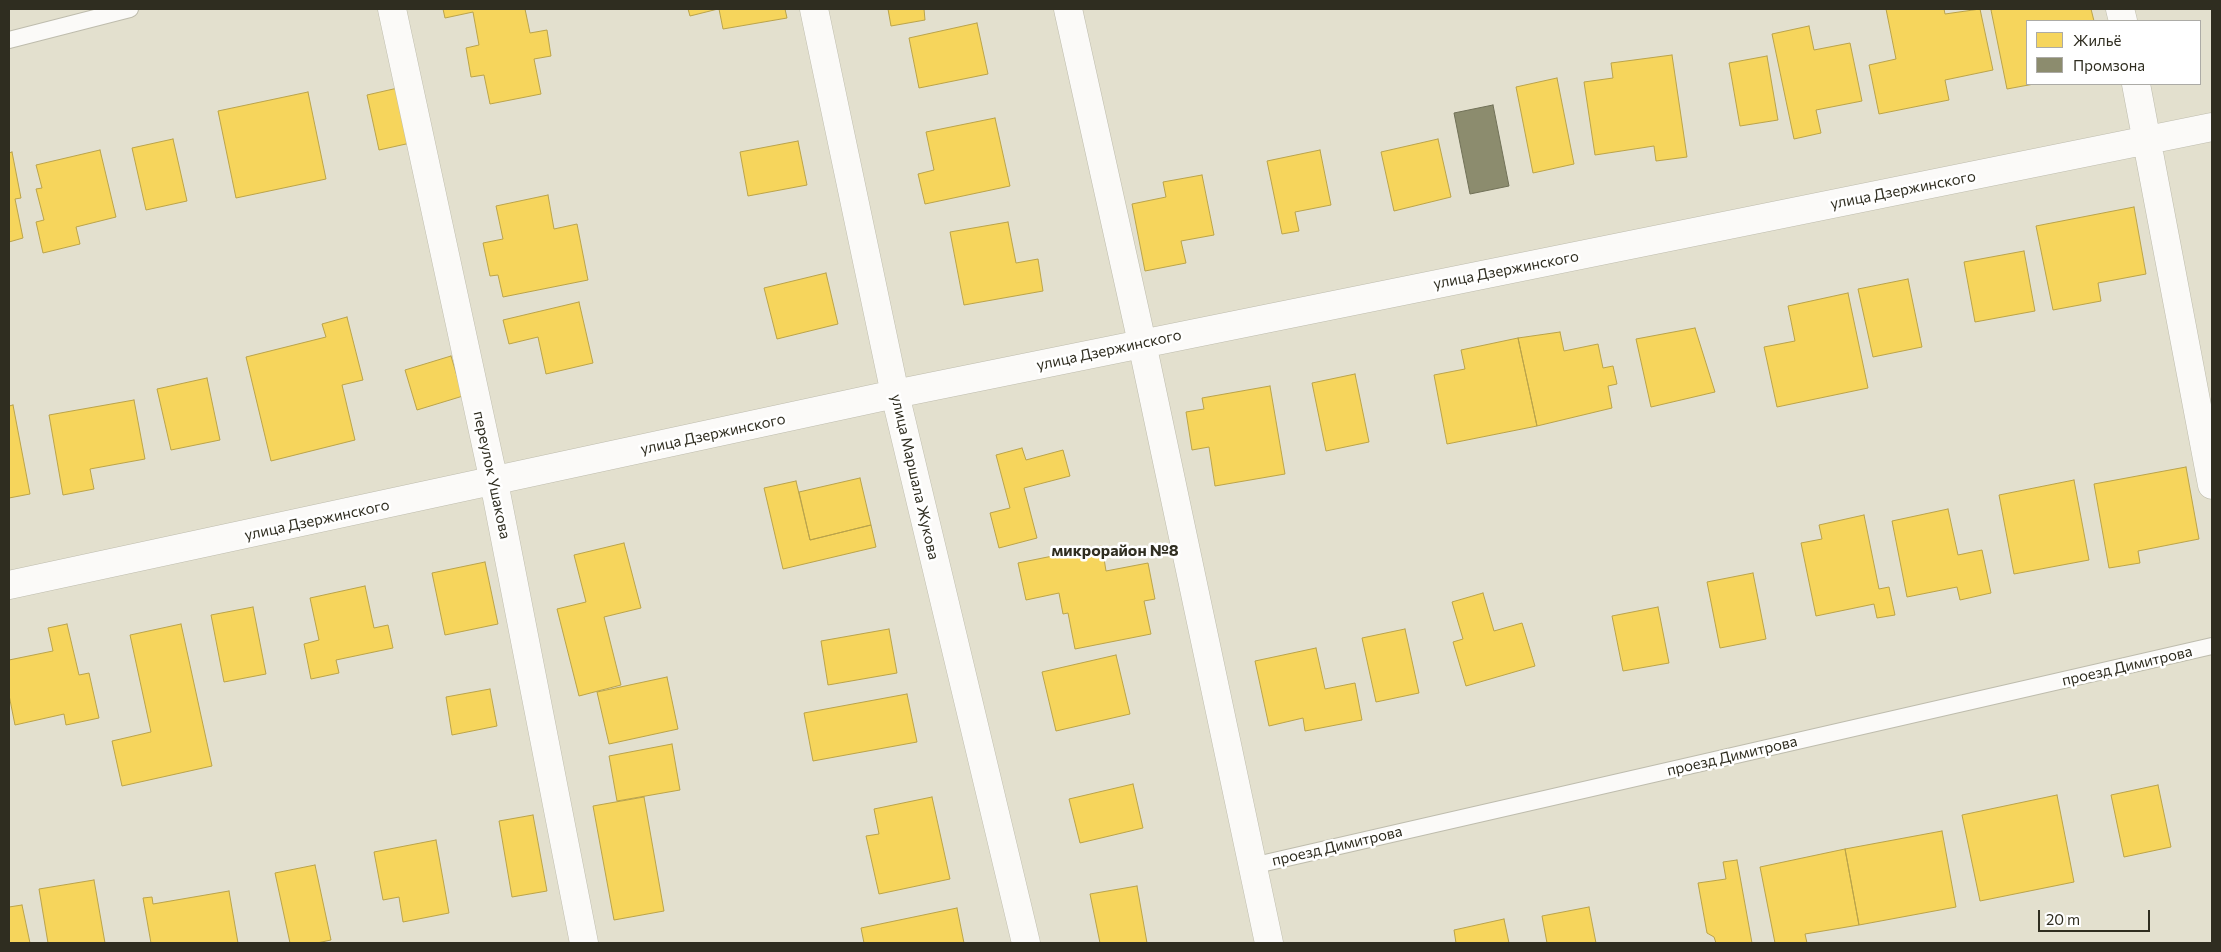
<!DOCTYPE html>
<meta charset="utf-8">
<style>
body{margin:0}
#map{position:relative;width:2221px;height:952px;overflow:hidden;background:#e3e0ce;font-family:Commissioner,sans-serif}
canvas{display:block}
.frame{position:absolute;inset:0;border:10px solid #2f2d20;pointer-events:none}
.legend{position:absolute;left:2026px;top:20px;width:175px;height:65px;box-sizing:border-box;background:#fff;border:1px solid #acaba6;margin:0;padding:6px 9px;list-style:none;font-size:15px;color:#2f2d20}
.legend li{display:flex;align-items:center;gap:10px;height:25px}
.legend b{width:25px;border:1px solid #acaba6}
.scale{position:absolute;left:2038px;top:910px;width:112px;height:22px;box-sizing:border-box;border:2px solid #2f2d20;border-top:0;padding-left:6px;font-size:15px;line-height:18px;white-space:nowrap;color:#2f2d20;-webkit-text-stroke:4px #fff;paint-order:stroke}
</style>
<div id="map">
<canvas width="2221" height="952"></canvas>
<div class="frame"></div>
<ul class="legend">
<li><b style="height:14px;background:#f6d55c"></b>Жильё</li>
<li><b style="height:14px;background:#8c8c6e"></b>Промзона</li>
</ul>
<div class="scale">20 m</div>
</div>
<script>
const ctx = document.querySelector('canvas').getContext('2d');
ctx.lineJoin = 'round';
function fillPath(path, color) {
  ctx.fillStyle = color;
  ctx.fill(path, 'evenodd');
}
function poly(rows) {
  const path = new Path2D();
  for (const r of rows) {
    path.moveTo(r[0], r[1]);
    for (let i = 2; i < r.length; i += 2) path.lineTo(r[i], r[i + 1]);
  }
  return path;
}
function stroke(path, color, width, dash) {
  ctx.strokeStyle = color;
  ctx.lineWidth = width;
  ctx.lineCap = dash ? 'butt' : 'round';
  ctx.setLineDash(dash || []);
  ctx.stroke(path);
}
function label(font, color, halo, rows, align = 'center') {
  ctx.font = font + ' Commissioner,sans-serif';
  ctx.lineWidth = 5;
  ctx.setLineDash([]);
  ctx.textBaseline = 'middle';
  ctx.strokeStyle = halo;
  ctx.fillStyle = color;
  for (const [text, x, y, turn = 0] of rows) {
    ctx.save();
    ctx.translate(x, y);
    ctx.rotate((+turn || 0) * Math.PI / 180);
    ctx.textAlign = isNaN(turn) ? turn : align;
    if (halo) ctx.strokeText(text, 0, 0);
    ctx.fillText(text, 0, 0);
    ctx.restore();
  }
}
const homes = poly([
 [443,9,525,9,530,33,547,30,551,56,534,59,541,94,490,104,484,75,471,77,466,48,479,45,473,12,445,18,443,9],
 [688,9,718,9,690,16,688,9],
 [719,9,785,9,787,18,723,29,719,9],
 [888,9,924,9,925,20,891,26,888,9],
 [1886,9,1944,9,1945,14,1980,9,1993,70,1945,80,1949,100,1879,114,1869,65,1896,59,1886,9],
 [1994,9,2091,9,2094,21,2027,21,2027,84,2034,84,2007,89,1991,10,1994,9],
 [977,23,988,74,919,88,909,38,977,23],
 [1809,26,1814,50,1850,43,1862,101,1816,110,1821,133,1794,139,1772,34,1809,26],
 [1672,55,1687,157,1656,161,1654,146,1595,155,1584,82,1613,78,1611,63,1672,55],
 [1767,56,1778,120,1740,126,1729,63,1767,56],
 [1557,78,1574,164,1533,173,1516,87,1557,78],
 [411,85,424,140,379,150,367,95,411,85],
 [308,92,326,179,236,198,218,111,308,92],
 [995,118,1010,186,925,204,918,174,934,170,926,132,995,118],
 [173,139,187,201,146,210,132,148,173,139],
 [1438,139,1451,197,1394,211,1381,152,1438,139],
 [798,141,807,185,748,196,740,152,798,141],
 [100,150,116,217,76,227,80,244,43,253,36,222,44,220,36,189,42,188,36,165,100,150],
 [1320,150,1331,205,1295,212,1299,231,1282,234,1267,161,1320,150],
 [12,152,21,198,15,199,23,238,9,242,9,153,12,152],
 [1202,175,1214,235,1181,241,1186,263,1145,271,1132,204,1166,197,1163,182,1202,175],
 [548,195,554,229,577,224,588,280,503,297,498,275,490,276,483,243,503,239,496,206,548,195],
 [2134,207,2146,274,2098,283,2101,301,2053,310,2036,226,2134,207],
 [1008,222,1016,263,1038,259,1043,291,964,305,950,232,1008,222],
 [2024,251,2035,311,1975,322,1964,262,2024,251],
 [826,273,838,324,777,339,764,288,826,273],
 [1908,279,1922,347,1873,357,1858,289,1908,279],
 [1848,293,1868,388,1777,407,1764,347,1795,341,1788,306,1848,293],
 [579,302,593,363,546,374,538,337,509,344,503,320,579,302],
 [347,317,363,380,342,385,355,440,271,461,246,357,326,337,322,324,347,317],
 [1695,328,1715,392,1651,407,1636,339,1695,328],
 [1560,332,1564,351,1598,344,1603,368,1613,366,1617,384,1608,386,1612,408,1537,426,1518,338,1560,332],
 [1518,338,1537,426,1447,444,1434,375,1465,369,1461,350,1518,338],
 [451,356,463,396,417,410,405,370,451,356],
 [1355,374,1369,442,1326,451,1312,383,1355,374],
 [207,378,220,440,171,450,157,389,207,378],
 [1270,386,1285,474,1215,486,1209,447,1192,450,1186,412,1204,409,1202,398,1270,386],
 [134,400,145,459,90,469,94,489,63,495,49,415,134,400],
 [13,405,30,494,9,498,9,406,13,405],
 [1022,448,1026,460,1063,450,1070,476,1024,488,1037,538,999,548,990,513,1010,508,996,455,1022,448],
 [2186,467,2199,539,2138,551,2140,563,2109,568,2094,484,2186,467],
 [860,478,871,525,810,540,799,492,860,478],
 [2074,480,2089,560,2014,574,1999,495,2074,480],
 [796,481,810,540,871,525,876,547,783,569,764,488,796,481],
 [1948,509,1958,555,1982,550,1991,593,1960,600,1957,587,1907,597,1892,521,1948,509],
 [1864,515,1879,589,1889,587,1895,615,1877,618,1874,604,1816,616,1801,543,1822,539,1819,525,1864,515],
 [624,543,641,608,604,617,621,685,579,696,557,609,586,602,574,555,624,543],
 [1102,546,1106,571,1148,563,1155,599,1144,601,1151,634,1075,649,1068,613,1063,614,1059,593,1026,600,1018,563,1102,546],
 [485,562,498,624,445,635,432,573,485,562],
 [1753,573,1766,639,1720,648,1707,582,1753,573],
 [365,586,374,628,388,625,393,648,336,660,339,673,311,679,304,644,319,640,310,598,365,586],
 [1483,593,1494,631,1522,623,1535,666,1466,686,1453,642,1463,639,1452,602,1483,593],
 [253,607,266,674,224,682,211,615,253,607],
 [1658,607,1669,663,1623,671,1612,616,1658,607],
 [67,624,79,675,89,673,99,718,66,725,64,714,15,725,9,695,9,660,53,651,48,628,67,624],
 [181,624,212,766,122,786,112,741,151,732,130,635,181,624],
 [889,629,897,673,828,685,821,641,889,629],
 [1405,629,1419,693,1376,702,1362,638,1405,629],
 [1316,648,1325,689,1355,683,1362,720,1305,731,1303,718,1269,726,1255,661,1316,648],
 [1116,655,1130,714,1056,731,1042,672,1116,655],
 [667,677,678,729,609,744,597,692,667,677],
 [490,689,497,726,452,735,446,697,490,689],
 [907,694,917,742,813,761,804,713,907,694],
 [672,744,680,790,617,801,609,756,672,744],
 [1133,784,1143,828,1080,843,1069,799,1133,784],
 [2158,785,2171,847,2124,857,2111,795,2158,785],
 [2057,795,2074,882,1980,901,1962,815,2057,795],
 [644,797,664,911,614,920,593,806,644,797],
 [932,797,950,879,879,894,866,836,879,834,874,809,932,797],
 [533,815,547,891,512,897,499,821,533,815],
 [1942,831,1956,907,1859,925,1845,849,1942,831],
 [436,840,449,913,403,922,399,897,383,900,374,852,436,840],
 [1845,849,1859,925,1805,934,1807,943,1775,943,1760,867,1845,849],
 [1737,860,1752,943,1716,943,1714,937,1707,933,1698,883,1726,879,1723,862,1737,860],
 [315,865,331,940,317,943,290,943,275,873,315,865],
 [94,880,105,943,48,943,39,889,94,880],
 [1137,886,1147,943,1100,943,1090,894,1137,886],
 [229,891,238,943,151,943,143,898,152,897,153,904,229,891],
 [22,905,30,943,9,943,9,907,22,905],
 [1589,907,1596,943,1547,943,1542,916,1589,907],
 [957,908,964,943,864,943,861,928,957,908],
 [1504,919,1509,943,1456,943,1454,930,1504,919]
]);
fillPath(homes, '#f6d55c');
stroke(homes, '#baa34a', 1);
const industry = poly([
 [1493,105,1509,186,1470,194,1454,113,1493,105]
]);
fillPath(industry, '#8c8c6e');
stroke(industry, '#707057', 1);
const service = poly([
 [9,40,130,9],
 [1252,866,2212,646]
]);
const minor = poly([
 [392,9,494,482,584,943],
 [814,9,895,394,1026,943],
 [1068,9,1142,343,1269,943],
 [2120,9,2123,21],
 [2136,84,2212,485],
 [9,585,895,394,2212,127]
]);
stroke(service, '#bebcad', 18);
stroke(minor, '#bebcad', 29);
stroke(service, '#fbfaf8', 16);
stroke(minor, '#fbfaf8', 28);
label('15px', '#2f2d20', '#fff', [
 ["улица Дзержинского",1903,190,-11],
 ["улица Дзержинского",1506,270,-11],
 ["улица Дзержинского",1109,350,-12],
 ["улица Дзержинского",713,434,-12],
 ["переулок Ушакова",492,475,78],
 ["улица Маршала Жукова",915,477,77],
 ["улица Дзержинского",317,520,-12],
 ["проезд Димитрова",2127,666,-13],
 ["проезд Димитрова",1732,756,-13],
 ["проезд Димитрова",1337,846,-13]
]);
label('bold 16px', '#2f2d20', '#fff', [
 ["микрорайон №8",1115,551]
]);
</script>
